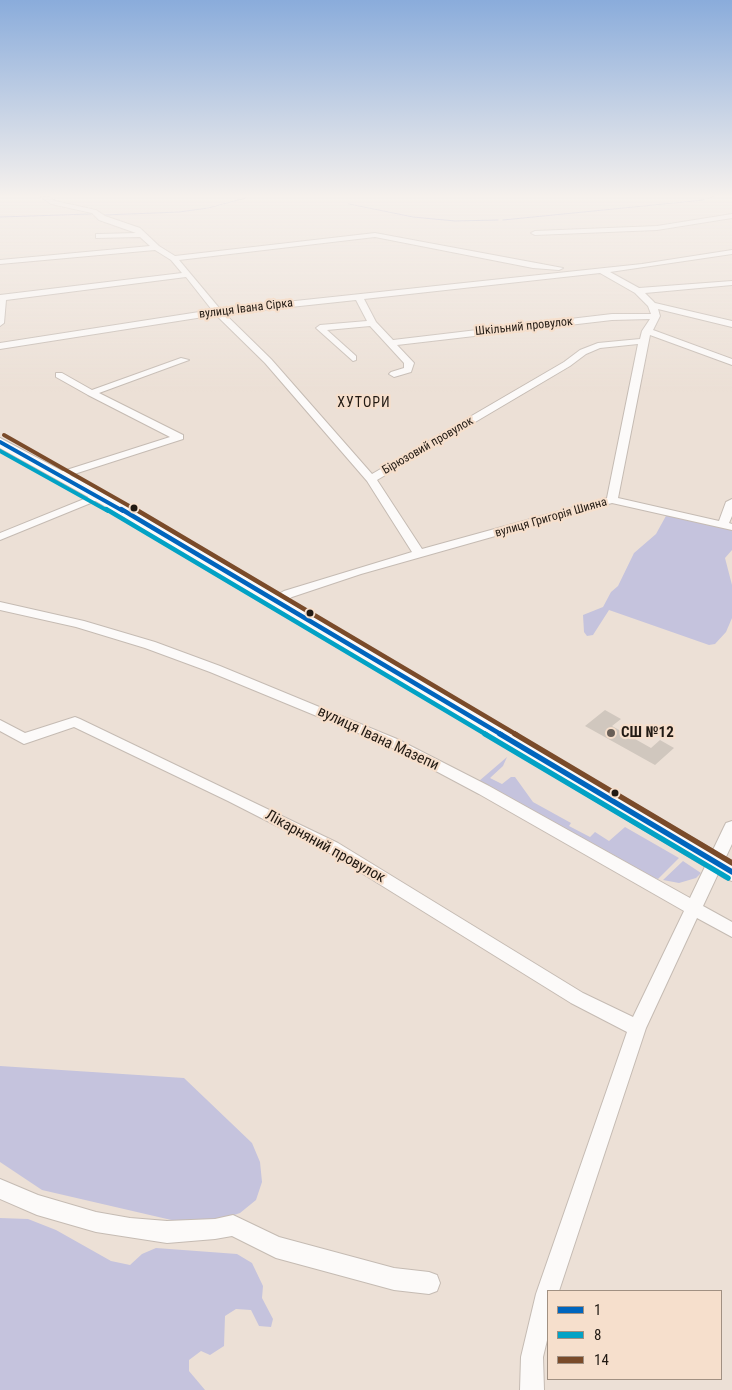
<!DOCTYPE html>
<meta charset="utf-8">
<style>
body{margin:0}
#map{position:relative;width:732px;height:1390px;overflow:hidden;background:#ece0d6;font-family:"Roboto Condensed",sans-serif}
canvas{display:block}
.legend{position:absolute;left:547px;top:1290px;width:175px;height:90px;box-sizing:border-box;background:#f6dfcc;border:1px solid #a19082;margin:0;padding:6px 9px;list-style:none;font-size:15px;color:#221a13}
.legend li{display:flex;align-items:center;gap:10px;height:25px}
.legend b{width:25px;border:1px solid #a19082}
</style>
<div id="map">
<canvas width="732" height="1390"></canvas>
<ul class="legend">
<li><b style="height:6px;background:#0065bd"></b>1</li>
<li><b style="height:6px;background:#02a2c5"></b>8</li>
<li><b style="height:6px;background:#7a4b2a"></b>14</li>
</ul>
</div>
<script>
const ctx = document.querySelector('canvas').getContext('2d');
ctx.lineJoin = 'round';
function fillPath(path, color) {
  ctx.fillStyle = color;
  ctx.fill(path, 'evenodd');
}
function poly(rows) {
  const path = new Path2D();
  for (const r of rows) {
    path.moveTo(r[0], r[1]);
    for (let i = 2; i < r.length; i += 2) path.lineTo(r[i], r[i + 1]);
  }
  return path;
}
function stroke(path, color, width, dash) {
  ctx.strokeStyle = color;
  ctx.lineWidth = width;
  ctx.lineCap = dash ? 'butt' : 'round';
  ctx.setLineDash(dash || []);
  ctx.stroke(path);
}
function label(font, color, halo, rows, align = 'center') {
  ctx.font = font + ' "Roboto Condensed",sans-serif';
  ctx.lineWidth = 4.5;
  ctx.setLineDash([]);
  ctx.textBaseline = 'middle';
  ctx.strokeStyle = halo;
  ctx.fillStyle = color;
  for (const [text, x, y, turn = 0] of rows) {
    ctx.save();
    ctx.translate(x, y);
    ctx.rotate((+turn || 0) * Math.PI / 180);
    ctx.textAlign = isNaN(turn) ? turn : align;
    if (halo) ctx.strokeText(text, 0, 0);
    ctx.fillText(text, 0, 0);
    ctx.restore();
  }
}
fillPath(poly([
 [667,514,732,529,732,550,725,558,732,585,732,618,726,632,715,644,709,645,609,610,593,635,587,636,584,632,583,615,603,607,611,592,618,586,634,553,656,534],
 [507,757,503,766,490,778,502,784,511,777,515,777,533,802,571,823,569,826,590,837,595,832,609,841,625,827,679,858,658,879,652,877,479,781],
 [683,861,701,873,696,878,679,883,663,880],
 [0,1066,184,1078,252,1143,260,1162,262,1182,256,1200,240,1213,211,1223,180,1222,42,1190,0,1162],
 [0,1218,28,1219,56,1230,111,1261,130,1265,142,1254,156,1248,237,1254,252,1263,263,1286,262,1298,273,1319,271,1327,259,1326,251,1310,236,1309,225,1316,224,1346,210,1355,201,1351,189,1360,189,1371,205,1390,0,1390]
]), '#c5c3dd');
stroke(poly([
 [709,198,713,197],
 [349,204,413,217,455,221,498,220],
 [104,215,179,212,208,208,246,198],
 [0,217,91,214],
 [503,220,704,200]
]), '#9ea0c8', 1);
fillPath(poly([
 [605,710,621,719,612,726,651,748,660,740,674,748,655,765,585,726]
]), '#d0c7be');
const minor = poly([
 [41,197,49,197,55,201,96,210,105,216,140,228,159,246,175,256,375,233,563,268,559,270,533,268,375,237,179,260,220,309,642,264,732,250,732,254,610,272,639,288,732,281,732,285,645,293,655,303,732,321,732,327,658,309,660,316,653,330,732,359,732,365,650,335,618,498,719,521,726,502,732,499,732,516,729,523,732,524,732,530,612,503,361,574,292,597,278,605,270,605,268,602,270,599,284,591,412,552,367,481,265,363,216,315,0,349,0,343,212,310,186,277,6,300,4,323,0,326,0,295,182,273,171,260,155,250,0,264,0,260,150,246,140,237,96,238,96,234,99,234,136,233,99,220,92,213,51,204,41,197],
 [600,273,635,293,648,306,651,314,612,314,393,340,376,322,364,299,600,273],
 [356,300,367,321,320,325,316,328,353,361,356,360,356,356,327,330,370,326,404,363,404,368,391,372,389,374,394,377,411,372,414,363,397,345,612,320,650,319,642,331,640,339,598,343,580,350,564,362,372,474,271,359,225,314,356,300],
 [638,344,607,498,422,549,377,480,570,366,586,354,600,348,638,344],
 [732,214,732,218,657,230,535,235,531,233,535,231,657,226,732,214],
 [181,358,189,360,99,393,183,435,183,439,65,477,57,477,57,473,170,437,88,395,56,377,56,373,62,373,92,390,181,358],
 [99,493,103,494,103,498,0,540,0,533,99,493],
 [0,602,84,621,155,642,220,666,397,739,489,786,690,898,724,827,726,823,732,821,732,844,703,906,732,922,732,937,697,918,646,1028,559,1291,548,1291,548,1336,543,1357,544,1390,520,1390,521,1357,536,1294,627,1032,571,1003,326,851,228,801,74,727,24,744,0,731,0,720,25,733,75,717,80,719,338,843,583,993,633,1017,684,911,479,794,387,745,210,672,145,648,76,627,0,610,0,602],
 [0,1179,38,1195,96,1212,130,1218,167,1221,215,1219,233,1215,279,1237,394,1268,429,1272,437,1275,440,1283,437,1291,429,1294,394,1290,276,1258,232,1236,215,1239,167,1243,96,1232,37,1215,0,1199,0,1179]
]);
const highway = poly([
 [0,438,113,498,732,861,732,881,724,878,101,504,0,448,0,438]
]);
stroke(minor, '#c5bbb3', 2);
stroke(highway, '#c5bbb3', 2);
fillPath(minor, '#fcfaf9');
fillPath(highway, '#fcfaf9');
stroke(poly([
 [0,442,123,511]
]), '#0065bd', 4);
stroke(poly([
 [121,509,502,735]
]), '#0065bd', 4.5);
stroke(poly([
 [500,734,732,872]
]), '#0065bd', 5.5);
stroke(poly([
 [0,451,108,511]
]), '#02a2c5', 4);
stroke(poly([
 [106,509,487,735]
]), '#02a2c5', 4.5);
stroke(poly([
 [485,734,728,878]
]), '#02a2c5', 5.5);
stroke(poly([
 [4,435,138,511]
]), '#7a4b2a', 4);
stroke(poly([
 [135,509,517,735]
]), '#7a4b2a', 4.5);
stroke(poly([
 [515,734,732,863]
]), '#7a4b2a', 5.5);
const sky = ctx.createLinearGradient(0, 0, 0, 392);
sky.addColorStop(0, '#8aacdb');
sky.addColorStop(0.5, '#f6f1ed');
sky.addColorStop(1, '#f6f1ed00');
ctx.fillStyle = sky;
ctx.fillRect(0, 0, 732, 392);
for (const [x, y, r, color] of [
 [134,508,4.5,"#221a13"],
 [310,613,4.5,"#221a13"],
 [611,733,5,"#695f57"],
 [615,793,4.5,"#221a13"]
]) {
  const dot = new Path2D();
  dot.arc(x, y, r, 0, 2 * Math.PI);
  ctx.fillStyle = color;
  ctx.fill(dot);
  stroke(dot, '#f6dfcc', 2);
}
label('12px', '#221a13', '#f6dfcc', [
 ["вулиця Івана Сірка",246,309,-7],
 ["Шкільний провулок",524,327,-6],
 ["Бірюзовий провулок",428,446,-30],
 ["вулиця Григорія Шияна",551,518,-16]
]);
ctx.letterSpacing = '1px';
label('14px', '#221a13', '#f6dfcc', [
 ["ХУТОРИ",364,403]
]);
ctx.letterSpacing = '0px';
label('bold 15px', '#221a13', '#f6dfcc', [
 ["СШ №12",621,733]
], 'left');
label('15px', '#221a13', '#f6dfcc', [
 ["вулиця Івана Мазепи",378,739,25],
 ["Лікарняний провулок",325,847,29]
]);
</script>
